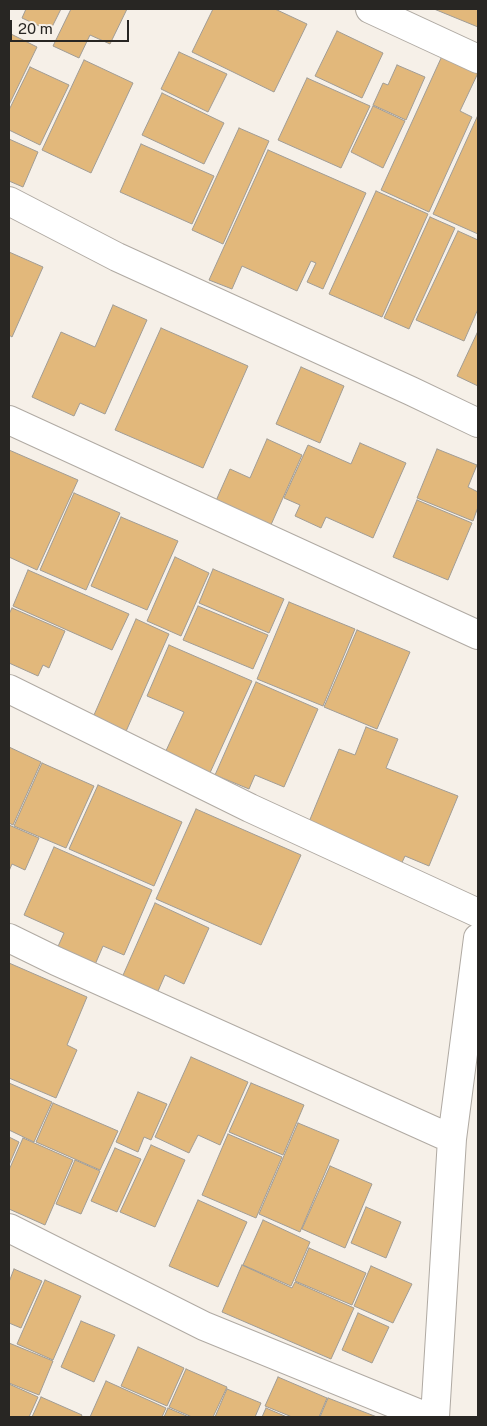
<!DOCTYPE html>
<style>
body{margin:0}
#map{position:relative;width:487px;height:1426px;overflow:hidden;background:#f6f0e8;font-family:"Public Sans",sans-serif}
canvas{display:block}
.frame{position:absolute;inset:0;border:10px solid #282623;pointer-events:none}
.scale{position:absolute;left:10px;top:20px;width:119px;height:22px;box-sizing:border-box;border:2px solid #282623;border-top:0;padding-left:6px;font-size:15px;line-height:18px;white-space:nowrap;color:#282623;-webkit-text-stroke:4px #f6f0e8;paint-order:stroke}
</style>
<div id="map">
<canvas width="487" height="1426"></canvas>
<div class="frame"></div>
<div class="scale">20 m</div>
</div>
<script>
const ctx = document.querySelector('canvas').getContext('2d');
ctx.lineJoin = 'round';
function fillPath(path, color) {
  ctx.fillStyle = color;
  ctx.fill(path, 'evenodd');
}
function poly(rows) {
  const path = new Path2D();
  for (const r of rows) {
    path.moveTo(r[0], r[1]);
    for (let i = 2; i < r.length; i += 2) path.lineTo(r[i], r[i + 1]);
  }
  return path;
}
function stroke(path, color, width, dash) {
  ctx.strokeStyle = color;
  ctx.lineWidth = width;
  ctx.lineCap = dash ? 'butt' : 'round';
  ctx.setLineDash(dash || []);
  ctx.stroke(path);
}
const building = poly([
 [26,9,61,9,50,31,22,18,26,9],
 [71,9,127,9,110,44,90,35,79,58,53,46,71,9],
 [213,9,275,9,307,24,274,92,192,52,213,9],
 [434,9,478,9,478,27,434,9],
 [337,31,383,53,362,98,315,76,337,31],
 [9,33,37,47,9,105,9,33],
 [179,52,227,74,208,112,161,89,179,52],
 [442,56,478,73,460,111,472,117,429,212,381,190,442,56],
 [84,60,133,83,91,173,42,150,84,60],
 [397,65,425,77,406,120,373,105,383,83,388,85,397,65],
 [30,67,69,85,40,145,9,130,9,110,30,67],
 [307,78,370,106,341,168,278,140,307,78],
 [162,93,224,123,204,164,142,135,162,93],
 [373,106,405,121,383,168,351,152,373,106],
 [478,115,478,234,433,214,478,115],
 [239,128,269,141,223,244,192,230,239,128],
 [9,139,38,152,23,187,9,181,9,139],
 [141,144,214,176,192,224,120,192,141,144],
 [268,150,366,193,323,289,307,282,316,263,311,261,297,291,242,266,232,289,209,280,268,150],
 [376,191,428,214,382,317,329,294,376,191],
 [430,217,455,228,409,329,384,318,430,217],
 [458,231,478,240,478,309,464,341,416,320,458,231],
 [9,252,43,267,12,337,9,335,9,252],
 [113,305,147,320,105,414,80,403,74,416,32,397,61,332,95,347,113,305],
 [161,328,248,366,203,468,115,430,161,328],
 [478,331,478,386,457,376,478,331],
 [301,367,344,386,320,443,276,424,301,367],
 [267,439,302,455,270,527,215,503,230,469,250,478,267,439],
 [360,443,406,463,373,538,326,517,321,528,295,516,300,505,284,498,308,445,351,464,360,443],
 [437,449,477,465,468,487,478,492,478,507,473,521,417,498,437,449],
 [9,450,78,480,37,570,9,557,9,450],
 [74,493,120,513,86,590,40,570,74,493],
 [417,500,472,523,448,580,393,557,417,500],
 [121,517,178,541,147,610,91,586,121,517],
 [175,557,209,573,181,636,147,621,175,557],
 [213,569,284,599,269,633,199,603,213,569],
 [28,570,129,614,112,650,13,606,28,570],
 [289,602,355,629,323,706,257,679,289,602],
 [198,606,268,635,253,669,183,640,198,606],
 [12,608,65,631,49,668,43,665,38,676,9,663,9,614,12,608],
 [136,619,169,634,120,745,87,731,136,619],
 [357,630,410,652,377,729,324,707,357,630],
 [169,645,252,681,209,775,164,755,184,712,147,696,169,645],
 [256,682,318,709,284,787,255,775,249,789,215,775,256,682],
 [366,727,398,739,386,768,458,796,429,866,405,856,398,871,304,834,339,749,355,755,366,727],
 [9,747,41,762,13,825,9,823,9,747],
 [42,763,94,786,66,848,14,826,42,763],
 [98,785,182,822,154,886,69,849,98,785],
 [196,809,301,855,261,945,156,899,196,809],
 [9,825,39,838,25,870,12,864,9,871,9,825],
 [54,847,152,890,124,955,103,946,94,967,56,951,64,933,24,915,54,847],
 [155,903,209,928,184,984,165,975,155,998,120,982,155,903],
 [9,963,87,997,67,1045,77,1050,56,1098,9,1078,9,963],
 [191,1057,248,1082,220,1145,198,1135,189,1153,155,1137,191,1057],
 [9,1083,52,1102,34,1142,9,1130,9,1083],
 [251,1083,304,1105,283,1155,229,1132,251,1083],
 [138,1092,167,1104,151,1140,144,1137,138,1152,116,1142,138,1092],
 [53,1103,118,1131,100,1170,36,1142,53,1103],
 [298,1123,339,1140,300,1232,259,1214,298,1123],
 [228,1134,282,1157,256,1218,202,1195,228,1134],
 [9,1137,19,1142,9,1165,9,1137],
 [23,1138,73,1160,45,1225,9,1209,9,1170,23,1138],
 [151,1145,185,1160,155,1227,120,1212,151,1145],
 [115,1148,141,1159,117,1212,91,1201,115,1148],
 [75,1160,100,1171,81,1214,56,1204,75,1160],
 [330,1166,372,1184,345,1248,302,1229,330,1166],
 [198,1200,247,1222,218,1287,169,1266,198,1200],
 [366,1207,401,1222,386,1258,351,1243,366,1207],
 [263,1220,310,1242,291,1286,243,1265,263,1220],
 [309,1248,366,1273,352,1305,295,1281,309,1248],
 [242,1265,292,1288,295,1282,354,1308,331,1359,222,1312,242,1265],
 [371,1266,412,1284,393,1323,354,1306,371,1266],
 [14,1269,42,1281,21,1328,9,1323,9,1282,14,1269],
 [45,1280,81,1296,53,1360,17,1344,45,1280],
 [358,1313,389,1327,372,1363,342,1350,358,1313],
 [81,1321,115,1335,94,1382,61,1367,81,1321],
 [9,1343,53,1361,39,1395,9,1383,9,1343],
 [138,1347,184,1368,167,1406,121,1386,138,1347],
 [186,1369,227,1387,213,1417,192,1417,169,1407,186,1369],
 [278,1377,327,1398,319,1417,292,1417,265,1406,278,1377],
 [106,1381,166,1408,162,1417,90,1417,106,1381],
 [9,1384,38,1397,29,1417,9,1417,9,1384],
 [227,1389,261,1403,255,1417,215,1417,227,1389],
 [41,1397,82,1415,81,1417,32,1417,41,1397],
 [328,1398,377,1417,320,1417,328,1398],
 [168,1408,189,1417,164,1417,168,1408],
 [266,1408,287,1417,262,1417,266,1408]
]);
fillPath(building, '#e2b87b');
stroke(building, '#a19c94', 1);
const street = poly([
 [370,9,478,59],
 [9,201,117,257,411,391,478,423],
 [9,420,478,635],
 [9,689,250,808,478,913],
 [9,938,56,961,452,1139],
 [9,1228,204,1326,427,1417],
 [435,1417,452,1139,478,938]
]);
stroke(street, '#b0aaa3', 30);
stroke(street, '#fff', 28);
</script>
